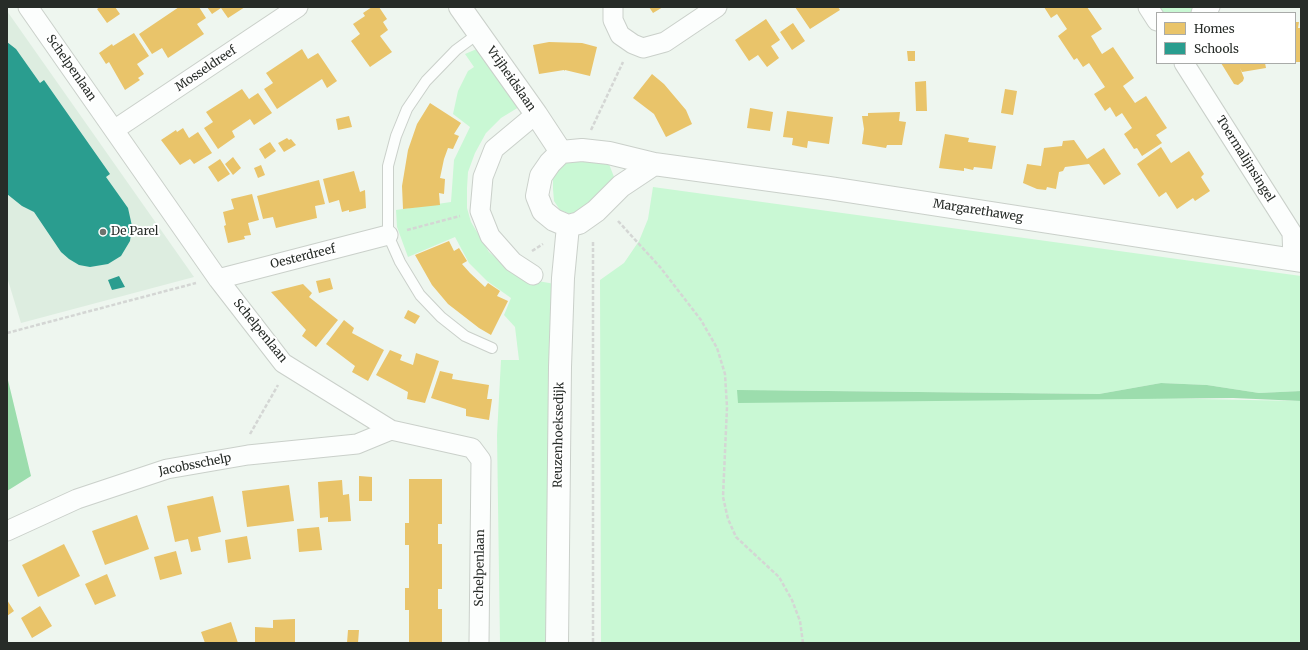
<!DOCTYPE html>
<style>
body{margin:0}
#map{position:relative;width:1308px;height:650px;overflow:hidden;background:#eef6ef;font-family:Merriweather,serif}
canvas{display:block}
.frame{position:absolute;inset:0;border:8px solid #272c28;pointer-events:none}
.legend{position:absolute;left:1156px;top:12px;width:140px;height:52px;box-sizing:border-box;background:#fff;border:1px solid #a9aba9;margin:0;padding:5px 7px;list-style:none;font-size:12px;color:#272c28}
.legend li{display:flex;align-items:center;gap:8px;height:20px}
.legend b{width:20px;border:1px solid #a9aba9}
</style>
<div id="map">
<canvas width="1308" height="650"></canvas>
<div class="frame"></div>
<ul class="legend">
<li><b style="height:11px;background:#e9c46a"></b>Homes</li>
<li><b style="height:11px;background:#2a9d8f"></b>Schools</li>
</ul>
</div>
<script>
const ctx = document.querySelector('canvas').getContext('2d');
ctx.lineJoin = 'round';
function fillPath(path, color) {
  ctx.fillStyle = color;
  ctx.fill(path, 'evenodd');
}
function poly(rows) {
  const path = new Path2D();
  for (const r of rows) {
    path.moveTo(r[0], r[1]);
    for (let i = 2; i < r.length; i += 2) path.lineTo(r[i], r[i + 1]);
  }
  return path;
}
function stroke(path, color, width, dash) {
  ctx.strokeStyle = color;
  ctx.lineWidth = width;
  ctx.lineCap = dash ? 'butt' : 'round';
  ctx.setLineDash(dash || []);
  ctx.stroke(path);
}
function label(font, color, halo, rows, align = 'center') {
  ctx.font = font + ' Merriweather,serif';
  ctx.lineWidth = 4;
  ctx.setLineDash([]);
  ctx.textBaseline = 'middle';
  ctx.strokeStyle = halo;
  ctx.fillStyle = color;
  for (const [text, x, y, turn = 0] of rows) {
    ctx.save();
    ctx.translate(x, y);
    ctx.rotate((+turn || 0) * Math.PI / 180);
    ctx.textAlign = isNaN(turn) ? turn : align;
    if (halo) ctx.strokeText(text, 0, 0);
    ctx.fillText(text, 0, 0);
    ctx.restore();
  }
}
fillPath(poly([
 [7,11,194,277,21,323,7,277]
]), '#ddede0');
fillPath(poly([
 [1158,7,1195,7,1191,13,1162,13],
 [479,48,519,107,501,118,486,133,475,153,468,172,467,188,467,208,471,222,489,252,504,265,532,280,555,284,549,643,500,643,497,435,501,360,519,360,515,327,504,315,511,298,487,281,469,263,455,237,408,257,397,227,396,210,451,202,454,160,470,127,453,114,458,91,468,71,474,67,465,54],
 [607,159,616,182,600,198,573,215,560,210,554,201,553,189,553,179,558,167,567,161],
 [653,187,1301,276,1301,391,1259,393,1207,385,1161,383,1099,394,738,390,1301,401,1301,643,601,643,600,280,624,263,639,241,648,219]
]), '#c9f8d4');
fillPath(poly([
 [7,376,31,476,7,491],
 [1161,383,1207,385,1259,393,1301,391,1301,401,1233,398,738,403,737,390,1099,394]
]), '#9cddad');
fillPath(poly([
 [100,7,115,7,120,14,107,23,97,9],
 [179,7,199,7,206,18,197,24,204,34,168,58,162,48,152,54,139,34],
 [207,7,245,7,228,18,221,8,212,14],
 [372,7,379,7,387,19,383,22,388,30,380,36,392,52,370,67,351,41,360,34,353,24,365,16,363,13],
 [649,7,663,7,653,13],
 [795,7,838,7,840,10,810,29],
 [1044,7,1087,7,1102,29,1091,36,1102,54,1113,47,1134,78,1123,86,1135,103,1146,96,1167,128,1156,135,1162,143,1142,156,1137,148,1134,149,1124,134,1132,128,1122,113,1116,117,1110,107,1105,111,1094,94,1105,87,1089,63,1083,67,1077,58,1074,60,1058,36,1067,29,1057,14,1051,18],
 [766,19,780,40,771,46,779,58,767,67,758,55,749,61,735,40],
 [1295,22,1299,22,1298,28,1301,28,1301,62,1295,62],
 [793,23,805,41,792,50,780,32],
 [134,33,149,56,137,64,144,74,138,78,140,80,125,90,109,62,106,64,99,53,112,44,113,46],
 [549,42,582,43,597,47,590,76,565,70,564,71,564,70,539,74,533,45],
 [302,49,308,59,318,53,337,81,327,88,322,79,277,109,264,89,273,83,266,73],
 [907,51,915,51,915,61,908,61],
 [1221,63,1265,63,1266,68,1242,72,1240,68,1244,78,1243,81,1238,85,1234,84],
 [652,74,664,84,686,110,692,124,666,137,654,114,633,98],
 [926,81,927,111,916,111,915,82],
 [242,89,249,99,258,93,272,113,254,125,250,119,232,131,235,137,218,149,204,128,213,122,206,112],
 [1005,89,1017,91,1013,115,1001,113],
 [430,103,461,123,454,134,459,136,453,149,448,148,444,159,440,178,445,179,444,194,439,193,440,205,403,209,402,186,408,150,417,124],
 [750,108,773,112,770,131,747,128],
 [787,111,833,117,829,144,808,141,807,148,792,145,793,138,783,137],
 [900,112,899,121,906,122,902,145,887,145,886,148,862,144,864,129,862,116,868,116,868,113],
 [349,116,352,127,338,130,336,119],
 [183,128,189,138,198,132,212,153,194,164,190,159,180,165,161,140,176,130,177,132],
 [945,134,969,138,968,142,996,146,992,169,974,167,973,170,964,168,964,171,939,168],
 [287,138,289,140,291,139,296,145,284,152,278,143],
 [1074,140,1087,159,1104,148,1121,174,1104,185,1089,164,1065,167,1063,171,1059,172,1056,189,1047,187,1046,190,1037,189,1023,183,1027,164,1041,166,1044,148,1062,146,1063,141],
 [270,142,276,151,265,159,259,149],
 [1161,147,1171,163,1189,151,1204,174,1201,177,1210,191,1195,201,1193,198,1177,209,1166,192,1159,197,1137,164],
 [233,157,241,168,233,175,225,164],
 [220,159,230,174,218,182,208,167],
 [261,165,265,175,258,178,254,168],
 [354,171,360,192,365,190,366,208,349,212,349,210,342,212,339,200,329,203,323,179],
 [319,180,325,204,315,206,317,218,276,228,273,217,263,219,257,196],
 [252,194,259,220,248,223,251,235,244,236,245,239,228,243,224,226,226,225,223,212,234,209,231,199],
 [449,241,454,251,459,248,467,261,462,264,470,273,485,287,488,283,500,291,497,296,508,301,491,335,479,328,448,304,432,285,415,255],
 [330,278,333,289,319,293,316,281],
 [303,284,312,293,309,297,338,320,316,347,302,336,306,330,271,292],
 [408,310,420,316,415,324,404,318],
 [344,320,354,328,352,333,384,350,368,381,352,372,355,366,326,344],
 [390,350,402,355,400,360,413,365,416,353,439,361,425,403,407,399,408,392,376,375],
 [440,371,453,374,452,379,489,385,487,399,492,399,489,420,466,416,466,409,431,398],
 [359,476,372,477,372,501,359,501],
 [409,479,442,479,442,524,438,524,438,544,442,544,442,589,438,589,438,609,442,609,442,643,409,643,409,610,405,610,405,588,409,588,409,545,405,545,405,523,409,523],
 [342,480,343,495,349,494,351,521,328,522,328,517,320,518,318,482],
 [289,485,294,521,247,527,242,491],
 [213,496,221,532,198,537,201,550,191,552,188,539,175,542,167,506],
 [137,515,149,549,105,565,92,531],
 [319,527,322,550,299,552,297,529],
 [247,536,251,559,228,563,225,540],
 [64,544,80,576,38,597,22,565],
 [176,551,182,574,160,580,154,557],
 [107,574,116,596,95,605,85,584],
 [7,600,14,611,7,616],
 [40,606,52,626,32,638,21,618],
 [295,619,295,643,255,643,255,627,273,628,273,620],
 [231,622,238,643,205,643,201,632],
 [348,630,359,630,358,643,347,643]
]), '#e9c46a');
fillPath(poly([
 [7,42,16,49,40,83,44,80,110,174,106,177,128,208,132,226,130,241,121,256,108,264,90,267,79,265,69,259,61,252,34,212,22,206,7,194],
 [119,276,125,287,112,290,108,280]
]), '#2a9d8f');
const service = poly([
 [479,33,456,50,426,81,407,109,396,136,388,166,388,235,400,262,420,295,441,317,465,336,492,348]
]);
const minor = poly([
 [28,7,218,279,283,363,391,430,472,448,481,460,479,643],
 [613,7,613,20,620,35,633,44,643,48,665,42,717,7],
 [1148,7,1157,21],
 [1201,13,1210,7],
 [1184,63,1292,233,1293,259],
 [114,130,298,7],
 [533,275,513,262,490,236,480,211,483,177,494,149,536,114],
 [218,279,388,235],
 [7,531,77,499,167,469,248,455,357,444,391,430]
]);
const tertiary = poly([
 [460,7,536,114,561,152],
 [654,164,621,186,596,211,579,223,568,226,554,220,543,211,537,196,541,176,550,163,561,152,582,150,609,153,654,164,829,188,1301,261],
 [557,643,560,367,563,278,568,226]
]);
stroke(service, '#cad0ca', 12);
stroke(minor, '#cad0ca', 21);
stroke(tertiary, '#cad0ca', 24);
stroke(poly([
 [591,130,623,62],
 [618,221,660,267,701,320,717,348,725,374,727,407,723,497,728,519,736,537,779,577,792,600,800,621,803,643],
 [407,230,460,216],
 [593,242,593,643],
 [532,251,543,244],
 [7,333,196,283],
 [250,434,278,385]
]), '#d4d6d4', 2.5, [4, 2]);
stroke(service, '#fcfefd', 10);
stroke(minor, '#fcfefd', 19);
stroke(tertiary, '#fcfefd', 22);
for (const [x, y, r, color] of [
 [103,232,4,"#6d736e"]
]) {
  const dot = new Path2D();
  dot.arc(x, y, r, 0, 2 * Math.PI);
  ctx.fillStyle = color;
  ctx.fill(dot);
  stroke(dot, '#fff', 1.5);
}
label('12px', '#272c28', '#fff', [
 ["Schelpenlaan",71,68,55],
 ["Mosseldreef",206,69,-34],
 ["Vrijheidslaan",511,79,55],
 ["Toermalijnsingel",1245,159,58],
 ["Margarethaweg",978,211,9],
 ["Oesterdreef",303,257,-14],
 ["Schelpenlaan",260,331,51],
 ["Reuzenhoeksedijk",559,435,-89],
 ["Jacobsschelp",195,465,-11],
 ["Schelpenlaan",480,568,-89]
]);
label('12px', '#272c28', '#fff', [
 ["De Parel",111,232]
], 'left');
</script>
